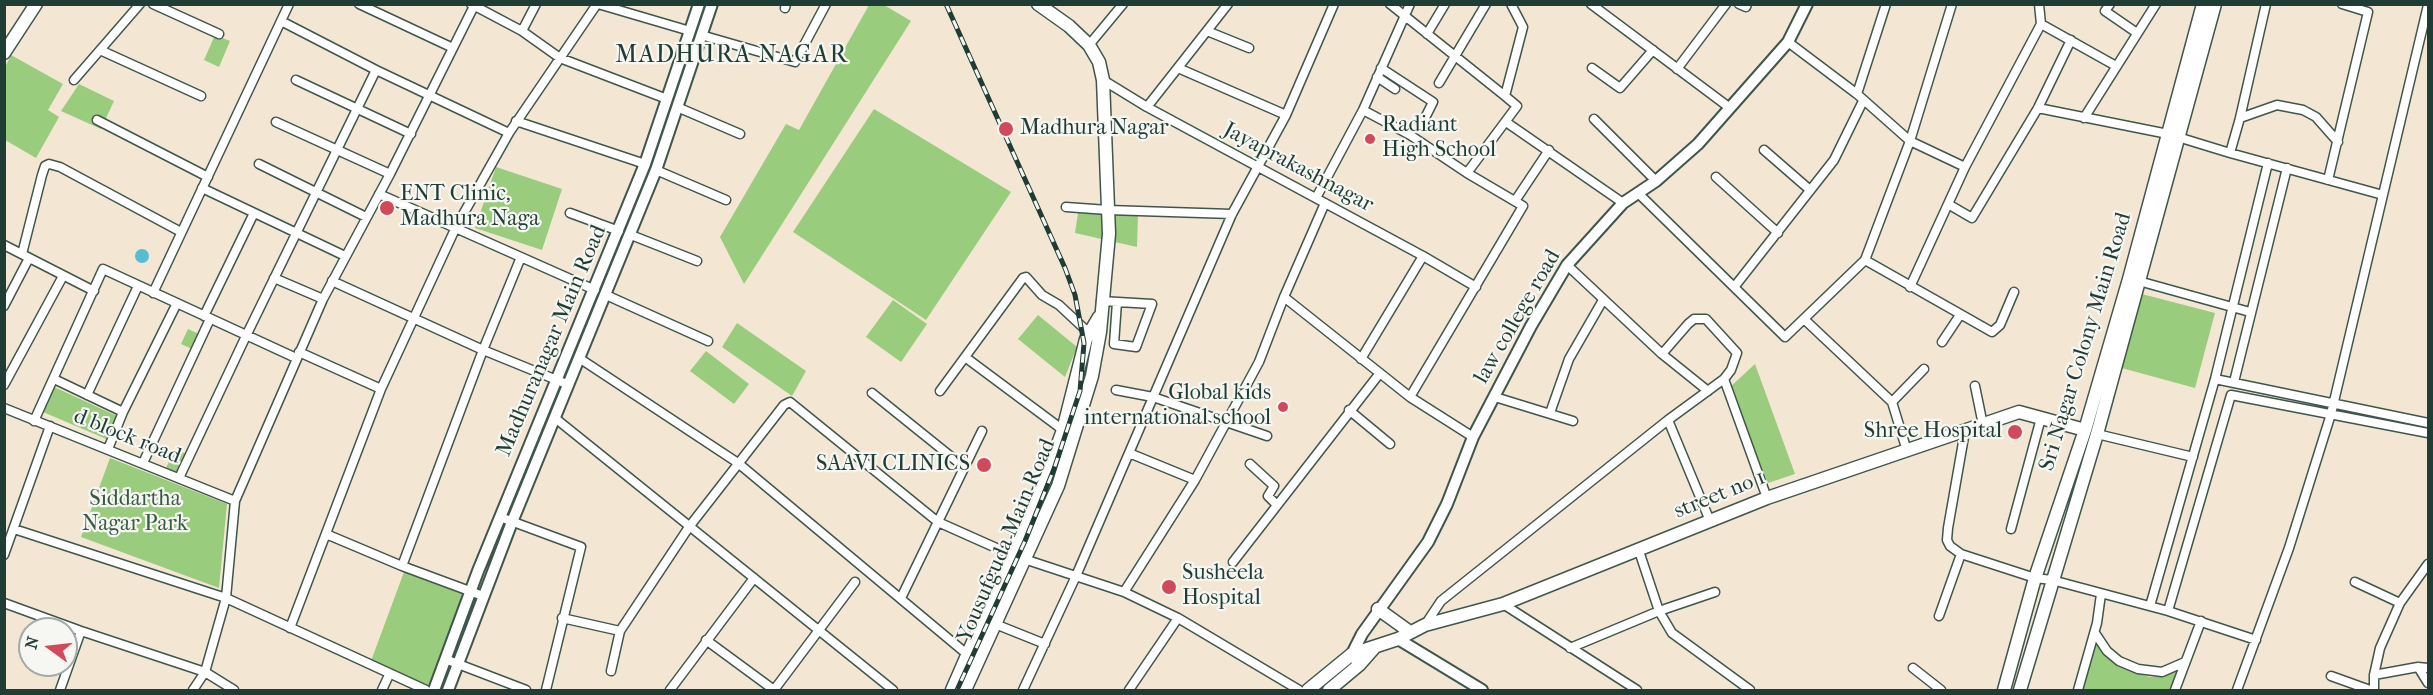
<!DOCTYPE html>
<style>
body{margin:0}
#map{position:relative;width:2433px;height:695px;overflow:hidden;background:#f3e7d4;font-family:"IM FELL French Canon",serif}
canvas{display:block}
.frame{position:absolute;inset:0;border:6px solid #1f3d34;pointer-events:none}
.north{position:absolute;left:18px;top:617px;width:60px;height:60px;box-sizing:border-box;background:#f6f6f2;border:2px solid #a0aca6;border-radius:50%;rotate:285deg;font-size:16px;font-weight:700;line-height:24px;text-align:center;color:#1f3d34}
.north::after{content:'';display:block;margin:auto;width:21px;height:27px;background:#d1495b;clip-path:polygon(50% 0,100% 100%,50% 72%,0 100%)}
</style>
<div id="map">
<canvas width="2433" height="695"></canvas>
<div class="frame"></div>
<div class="north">N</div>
</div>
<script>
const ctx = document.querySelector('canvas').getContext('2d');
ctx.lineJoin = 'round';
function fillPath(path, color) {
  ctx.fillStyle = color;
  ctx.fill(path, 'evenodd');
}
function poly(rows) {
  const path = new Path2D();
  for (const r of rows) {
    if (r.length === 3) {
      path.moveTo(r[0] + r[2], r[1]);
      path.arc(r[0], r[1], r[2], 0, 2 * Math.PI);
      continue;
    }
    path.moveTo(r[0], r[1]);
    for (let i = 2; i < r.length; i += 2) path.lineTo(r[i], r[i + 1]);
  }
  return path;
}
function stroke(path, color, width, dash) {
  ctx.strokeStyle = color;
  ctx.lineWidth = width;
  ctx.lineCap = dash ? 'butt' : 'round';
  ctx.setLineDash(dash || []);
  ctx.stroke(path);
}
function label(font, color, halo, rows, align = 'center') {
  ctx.font = font + ' "IM FELL French Canon",serif';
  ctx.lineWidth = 4.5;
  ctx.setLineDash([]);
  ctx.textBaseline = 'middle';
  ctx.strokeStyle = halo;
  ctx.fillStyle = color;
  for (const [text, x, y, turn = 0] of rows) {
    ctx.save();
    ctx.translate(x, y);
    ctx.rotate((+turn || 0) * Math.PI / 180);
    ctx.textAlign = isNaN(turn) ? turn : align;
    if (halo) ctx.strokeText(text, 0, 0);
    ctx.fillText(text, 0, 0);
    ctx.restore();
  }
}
fillPath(poly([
 [869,5,884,5,911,21,744,284,720,237,786,124,799,130],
 [215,35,230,41,219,67,204,60],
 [11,55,63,84,48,110,59,117,36,158,5,140,5,67],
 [79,84,114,101,101,129,61,111],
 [874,109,1011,192,926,320,793,232],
 [496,167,562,189,542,250,475,228],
 [1078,213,1138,215,1137,247,1075,233],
 [2138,293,2215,313,2195,388,2118,367],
 [893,300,927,324,901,362,866,337],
 [1038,315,1077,347,1065,377,1018,339],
 [737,323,806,371,792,396,722,347],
 [188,329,199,334,192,349,181,344],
 [706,351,749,384,734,404,690,371],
 [1755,364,1795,474,1768,483,1729,388],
 [52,386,117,416,111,441,43,412],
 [175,449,186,454,177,473,166,468],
 [110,458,227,504,219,588,81,537],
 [404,572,473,598,440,690,371,661],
 [2096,640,2112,660,2132,672,2150,677,2162,677,2182,666,2172,690,2083,690]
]), '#99cc7c');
fillPath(poly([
 [142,256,7]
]), '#56bed3');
const minor = poly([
 [153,4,219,34],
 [359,4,453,48],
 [471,4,522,31,536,4],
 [598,4,690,31],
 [1390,4,1505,96],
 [1591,4,1730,108],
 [1739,4,1746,7,1747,4],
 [2039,4,2041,24,2116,66],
 [2110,4,2105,11,2137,33],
 [785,8,786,4],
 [281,21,376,70,509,133],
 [522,31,560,58,667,99],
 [1207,31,1249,48],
 [1427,34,1445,4],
 [701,35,795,62,826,4],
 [1788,42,1857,94,1910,141,1965,167],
 [1089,45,1123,4],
 [100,50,201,96],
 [1178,68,1286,115],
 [1381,68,1433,102,1421,126],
 [1592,68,1620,88,1653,50],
 [1677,69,1726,4],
 [1377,77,1395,89],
 [74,80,140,4],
 [296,80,411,134],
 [1103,80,1147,107,1423,256,1476,287],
 [1439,83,1486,4],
 [1857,94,1886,4],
 [677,107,740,134],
 [1147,107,1228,4],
 [2038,108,2168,134,2230,153,2383,195],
 [1363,110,1410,135,1467,173,1523,206,1410,397],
 [2084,118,2156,4],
 [2240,118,2277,105,2303,110,2316,117,2338,142],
 [1594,119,1656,181],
 [97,120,208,177],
 [516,121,645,164],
 [276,122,390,174],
 [1506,122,1623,203],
 [1764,150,1810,190],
 [2230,153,2240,118,2266,4],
 [259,164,366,217],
 [656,170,726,200],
 [1467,173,1517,106,1505,96,1523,27,1511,4],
 [1716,177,1778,233],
 [2328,180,2368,12,2342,4],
 [202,188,345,256],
 [1638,193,1785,337,1865,260,1910,141,1952,4],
 [379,194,595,290],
 [1316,198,1363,110,1410,4],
 [1515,201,1549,150],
 [1948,204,1972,218,2038,108,2071,40],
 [1066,207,1108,210,1232,214],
 [570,213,619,231],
 [631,235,697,261],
 [4,245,94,291],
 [22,254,42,175,45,166,49,164,60,167,181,232],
 [1865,260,1992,332,2000,325,2014,292],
 [1567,265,1662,354,1708,391],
 [274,278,323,299],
 [2135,280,2250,312],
 [332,281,483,350,569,385],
 [1735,286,1834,160,1863,101],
 [1910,287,1965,167,2041,24],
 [153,293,289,4],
 [606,295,708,341],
 [1284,297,1410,397,1473,437],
 [1101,301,1152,304,1136,347,1114,344,1117,302],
 [4,306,29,258],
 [204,316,254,213],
 [1805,320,1892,402,1907,451],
 [1942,342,1960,315],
 [299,352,381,389],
 [965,357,1063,430],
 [579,358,738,463,968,655],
 [1361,359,1423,256],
 [54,379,123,412],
 [1724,379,1767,498],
 [2215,379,2428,423],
 [2234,382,2287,168],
 [4,385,63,276],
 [1975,386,1983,425],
 [1116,390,1153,397,1267,436],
 [940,391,1023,278,1026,277,1042,295,1059,305,1089,333],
 [872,393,964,467],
 [87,395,138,286],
 [1495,397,1573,421],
 [1892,402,1924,369],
 [4,408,235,501],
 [1349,410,1390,444],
 [1550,413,1569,359,1603,300],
 [555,418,893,690],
 [1668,420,1710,521],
 [34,421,103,269,296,358],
 [1965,431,1948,528,1947,540,1950,546,1961,554,2035,578,2052,580,2168,611,2256,640],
 [2097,434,2193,457],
 [108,449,123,412,177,303],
 [1129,453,1195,480],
 [143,463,210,319],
 [1250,464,1274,486,1268,496,1276,504],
 [179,478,246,336,376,70],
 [500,517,581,547,546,690],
 [14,529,226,598,426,690],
 [2011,529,2041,418],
 [326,534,402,566,483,596],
 [1639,551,1659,611,1672,633,1750,690],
 [4,555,50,426],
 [1233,562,1380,373],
 [402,566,483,350,521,257],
 [2355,582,2400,603],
 [1124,592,1178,618,1299,690],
 [901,598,982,431],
 [4,603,81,631,205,672,234,690],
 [1503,604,1637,690],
 [2150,606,2215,379,2268,163],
 [2168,611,2231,395,2428,433],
 [1939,616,1961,554],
 [562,618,620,631],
 [995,624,1045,644],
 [1425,625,1441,601,1668,420,1724,379,1731,370,1737,353,1706,319,1694,319,1688,324,1662,354],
 [290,628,381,389,456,227,509,133,597,4],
 [2095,633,2107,651,2119,661,2138,669,2162,672,2185,662],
 [706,640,774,690],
 [1570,648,1659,611,1715,592],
 [445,659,526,690],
 [2418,667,2428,683],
 [1913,668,1941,690],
 [611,671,620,631,689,527,784,405,790,402,938,522,1012,555,1124,592,1195,480,1259,362,1284,297,1325,203],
 [2374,675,2418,667,2428,668],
 [2331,676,2370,690],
 [60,690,81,631],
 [193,690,205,672,226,598,235,501,323,299,390,174,474,6],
 [382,690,389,675],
 [670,690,754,578],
 [774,690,855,582],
 [1023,690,1076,576,1232,214,1286,115,1334,4],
 [1129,690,1178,618],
 [2078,690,2097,623,2101,594],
 [2175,690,2201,621],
 [2237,690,2289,548,2331,414,2428,5],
 [2374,690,2374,675,2380,648,2400,603,2428,564]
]);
const tertiary = poly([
 [1398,639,1482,690],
 [1355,659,1352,654,1362,634,1428,542,1447,504,1473,437,1531,326,1567,265,1623,203,1656,181,1698,144,1788,42,1807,4],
 [434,690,478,571,645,164,699,4],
 [448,690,512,522,656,170,712,4]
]);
const secondary = poly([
 [4,53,36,4],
 [1378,609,1410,632],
 [952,690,1051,463,1063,430,1086,339,1099,317],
 [965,690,1058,486,1092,376,1100,332,1109,234,1103,80,1099,62,1089,45,1069,26,1038,4],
 [1308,690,1352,654,1398,639,1425,625,1503,604,1767,498,2019,412,2085,430],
 [1329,690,1359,665,1374,648],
 [2004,690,2035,578,2085,430,2129,279,2203,4],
 [2020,690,2097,434,2215,4]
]);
stroke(minor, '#3f564c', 11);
stroke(tertiary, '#3f564c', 14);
stroke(secondary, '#3f564c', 15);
stroke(minor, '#fff', 8);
stroke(tertiary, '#fff', 10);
stroke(secondary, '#fff', 12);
const rail = poly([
 [946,4,1065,268,1075,295,1084,343,1080,391,1054,469,1025,541,957,690]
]);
stroke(rail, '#1f3d34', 5);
stroke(rail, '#f6f6f2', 3, [9]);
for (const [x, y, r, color] of [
 [1006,129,8,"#d1495b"],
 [1370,139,6,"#d1495b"],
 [387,208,8,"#d1495b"],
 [1283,407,6,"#d1495b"],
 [2015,432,8,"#d1495b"],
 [984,465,8,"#d1495b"],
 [1169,587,8,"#d1495b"]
]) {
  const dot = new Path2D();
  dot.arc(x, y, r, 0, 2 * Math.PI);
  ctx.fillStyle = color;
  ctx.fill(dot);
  stroke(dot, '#f6f6f2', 2);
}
label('22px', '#1f3d34', '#f6f6f2', [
 ["Radiant",1382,126],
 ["High School",1382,151],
 ["Madhura Nagar",1020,129],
 ["ENT Clinic,",400,195],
 ["Madhura Naga",400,220],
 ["Global kids",1271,394,"right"],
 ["international school",1271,419,"right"],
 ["Shree Hospital",2002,432,"right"],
 ["SAAVI CLINICS",970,465,"right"],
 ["Susheela",1182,574],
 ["Hospital",1182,599]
], 'left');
label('22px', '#1f3d34', '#f6f6f2', [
 ["Jayaprakashnagar",1298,168,28],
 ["law college road",1518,317,-60],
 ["Madhuranagar Main Road",552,341,-67],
 ["Sri Nagar Colony Main Road",2086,342,-73],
 ["d block road",127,437,22],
 ["street no 1",1720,495,-22],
 ["Yousufguda Main Road",1007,541,-67]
]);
label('22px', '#375a42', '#f6f6f2', [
 ["Siddartha",135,500],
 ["Nagar Park",135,525]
]);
ctx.letterSpacing = '1.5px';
label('24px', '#1f3d34', '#f6f6f2', [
 ["MADHURA NAGAR",732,56]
]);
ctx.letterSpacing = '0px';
</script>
